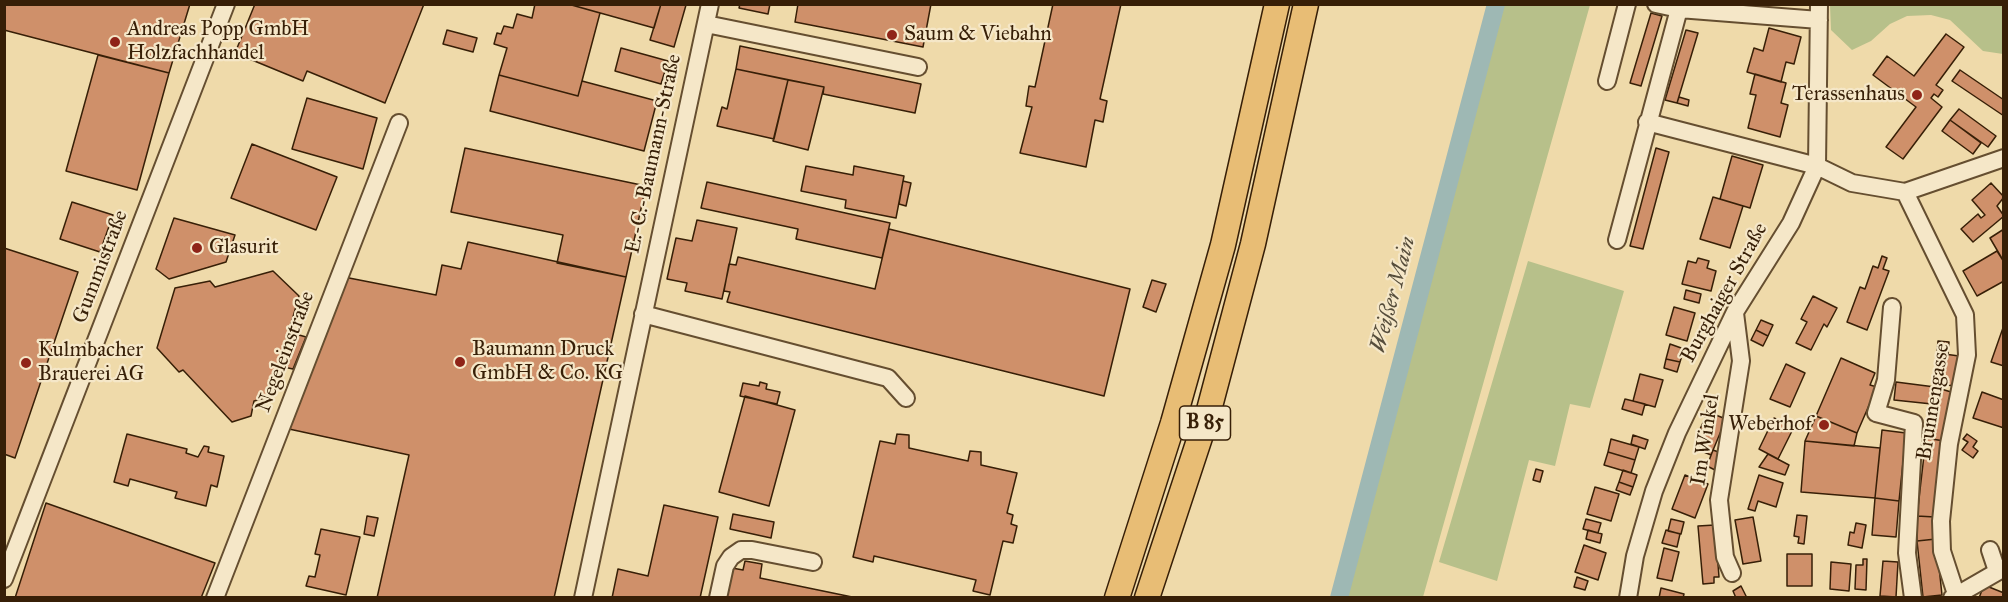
<!DOCTYPE html>
<meta charset="utf-8">
<style>
body{margin:0}
#map{position:relative;width:2008px;height:602px;overflow:hidden;background:#efdaaa;font-family:"IM FELL Great Primer",serif}
canvas{display:block}
.frame{position:absolute;inset:0;border:6px solid #371f07;pointer-events:none}
</style>
<div id="map">
<canvas width="2008" height="602"></canvas>
<div class="frame"></div>
</div>
<script>
const ctx = document.querySelector('canvas').getContext('2d');
ctx.lineJoin = 'round';
function fillPath(path, color) {
  ctx.fillStyle = color;
  ctx.fill(path, 'evenodd');
}
function poly(rows) {
  const path = new Path2D();
  for (const r of rows) {
    path.moveTo(r[0], r[1]);
    for (let i = 2; i < r.length; i += 2) path.lineTo(r[i], r[i + 1]);
  }
  return path;
}
function stroke(path, color, width, dash) {
  ctx.strokeStyle = color;
  ctx.lineWidth = width;
  ctx.lineCap = dash ? 'butt' : 'round';
  ctx.setLineDash(dash || []);
  ctx.stroke(path);
}
function label(font, color, halo, rows, align = 'center') {
  ctx.font = font + ' "IM FELL Great Primer",serif';
  ctx.lineWidth = 4.5;
  ctx.setLineDash([]);
  ctx.textBaseline = 'middle';
  ctx.strokeStyle = halo;
  ctx.fillStyle = color;
  for (const [text, x, y, turn = 0] of rows) {
    ctx.save();
    ctx.translate(x, y);
    ctx.rotate((+turn || 0) * Math.PI / 180);
    ctx.textAlign = isNaN(turn) ? turn : align;
    if (halo) ctx.strokeText(text, 0, 0);
    ctx.fillText(text, 0, 0);
    ctx.restore();
  }
}
fillPath(poly([
 [1498,5,1590,5,1423,597,1341,597],
 [1830,5,2003,5,2003,54,1983,51,1950,20,1931,15,1907,16,1890,24,1871,41,1852,50,1831,30],
 [1528,261,1624,291,1590,408,1570,404,1555,466,1529,460,1497,581,1439,562]
]), '#b7c08a');
stroke(poly([
 [1339,598,1496,4]
]), '#9eb8b4', 18);
const building = poly([
 [4,4,190,4,169,73,4,30,4,4],
 [255,4,424,4,385,103,307,71,303,81,235,53,255,4],
 [535,4,568,4,600,13,578,96,499,75,507,48,494,44,497,33,501,34,504,26,513,28,517,14,532,18,535,4],
 [568,4,661,4,654,28,568,4],
 [661,4,686,5,674,47,650,40,661,4],
 [740,4,770,4,768,14,739,8,740,4],
 [798,4,931,4,923,47,795,22,798,4],
 [1053,4,1121,4,1100,99,1107,101,1103,122,1095,120,1086,167,1020,153,1032,107,1026,106,1029,86,1035,87,1053,4],
 [1651,13,1662,16,1641,86,1630,83,1651,13],
 [1769,28,1801,37,1794,64,1786,62,1781,82,1747,72,1754,48,1763,51,1769,28],
 [447,30,477,38,473,52,443,44,447,30],
 [1686,30,1698,33,1677,103,1665,100,1686,30],
 [1946,34,1964,47,1936,85,1943,90,1938,97,1934,94,1931,98,1942,107,1903,159,1886,147,1916,107,1873,75,1887,56,1914,76,1946,34],
 [740,46,921,84,915,113,823,94,824,87,736,69,740,46],
 [621,48,668,61,661,84,615,71,621,48],
 [98,55,169,73,137,190,66,171,98,55],
 [736,69,788,80,774,139,717,126,722,107,727,109,736,69],
 [1960,70,2004,100,2004,116,1952,81,1960,70],
 [1755,74,1786,83,1781,103,1788,105,1780,137,1748,128,1756,95,1750,94,1755,74],
 [499,75,578,96,582,81,657,101,644,151,490,111,499,75],
 [788,80,824,87,808,150,773,141,788,80],
 [1679,97,1689,100,1688,106,1677,103,1679,97],
 [307,98,377,118,363,169,292,149,307,98],
 [1959,109,1996,136,1988,147,1950,120,1959,109],
 [1950,120,1981,143,1973,154,1942,131,1950,120],
 [252,144,337,177,316,230,231,198,252,144],
 [465,148,646,186,626,277,557,263,563,235,451,212,465,148],
 [1656,148,1669,152,1643,249,1630,246,1656,148],
 [1732,156,1763,165,1750,208,1720,199,1732,156],
 [806,166,853,175,854,166,904,176,896,218,845,208,846,200,801,191,806,166],
 [903,181,911,183,906,206,899,204,903,181],
 [707,182,890,223,882,258,796,239,798,229,701,208,707,182],
 [1991,183,2004,197,1997,206,2004,216,1973,242,1961,229,1978,214,1981,218,1985,215,1972,200,1991,183],
 [1713,197,1743,206,1730,248,1700,239,1713,197],
 [72,202,113,215,100,252,60,239,72,202],
 [174,218,235,235,226,262,169,279,156,269,174,218],
 [697,220,737,228,722,299,685,291,687,283,667,279,676,238,692,241,697,220],
 [889,229,1130,289,1104,396,727,302,730,292,724,291,729,264,736,265,738,257,875,289,889,229],
 [2004,229,2004,262,1990,238,2004,229],
 [468,242,626,277,554,598,377,598,409,455,289,429,344,277,436,295,442,265,461,269,468,242],
 [4,248,78,272,15,458,4,454,4,248],
 [1997,251,2004,262,2004,281,1977,296,1963,271,1997,251],
 [1882,256,1887,258,1883,269,1889,271,1867,330,1847,322,1860,287,1865,289,1873,266,1878,268,1882,256],
 [1698,258,1709,261,1707,268,1716,271,1711,291,1682,284,1688,261,1696,263,1698,258],
 [273,271,299,296,270,397,254,401,251,416,232,422,183,370,179,372,157,348,175,288,210,281,215,287,273,271],
 [1152,280,1166,284,1156,312,1143,307,1152,280],
 [1686,290,1701,294,1699,303,1684,299,1686,290],
 [1813,296,1837,308,1827,327,1824,324,1811,350,1796,343,1807,322,1801,319,1813,296],
 [1674,307,1695,313,1687,341,1666,335,1674,307],
 [1761,320,1773,325,1768,336,1756,330,1761,320],
 [2004,325,2004,366,1991,362,2004,325],
 [1756,330,1768,336,1763,346,1751,340,1756,330],
 [289,332,306,337,293,369,279,366,289,332],
 [1938,341,1949,342,1948,354,1937,353,1938,341],
 [1670,344,1684,349,1680,362,1666,359,1670,344],
 [1937,353,1959,356,1957,386,1934,384,1937,353],
 [1841,358,1875,373,1870,385,1877,387,1857,433,1816,416,1841,358],
 [1666,359,1680,362,1677,372,1664,368,1666,359],
 [1786,364,1805,373,1790,407,1770,399,1786,364],
 [1640,374,1663,380,1655,407,1633,401,1640,374],
 [760,382,767,384,766,389,780,392,777,404,740,396,743,383,759,386,760,382],
 [1896,382,1935,387,1932,404,1894,400,1896,382],
 [1941,389,1958,394,1944,441,1926,438,1941,389],
 [1982,392,2004,400,2004,428,1973,418,1982,392],
 [745,396,795,410,769,506,719,492,745,396],
 [1625,399,1645,404,1642,415,1622,409,1625,399],
 [1708,412,1726,419,1711,455,1699,450,1706,432,1700,429,1708,412],
 [1816,416,1857,433,1854,446,1805,441,1816,416],
 [1774,418,1794,427,1778,459,1759,449,1774,418],
 [1882,430,1906,433,1899,501,1875,498,1882,430],
 [127,434,187,449,186,453,198,457,204,446,209,447,208,452,224,456,217,487,211,485,206,506,175,498,177,492,130,479,128,486,114,482,127,434],
 [897,434,909,435,909,448,968,461,970,451,981,452,981,465,1017,473,1007,513,1013,515,1011,524,1017,526,1013,543,1003,541,990,595,973,591,976,580,874,556,873,562,853,557,880,441,895,444,897,434],
 [1967,434,1977,441,1973,447,1978,451,1973,458,1962,450,1968,442,1963,439,1967,434],
 [1633,435,1648,440,1645,449,1631,444,1633,435],
 [1926,438,1944,441,1935,517,1917,516,1926,438],
 [1611,439,1639,447,1635,460,1608,452,1611,439],
 [1805,441,1880,448,1875,498,1801,492,1805,441],
 [1713,450,1721,453,1719,472,1707,466,1713,450],
 [1608,452,1635,460,1631,473,1604,465,1608,452],
 [1768,454,1789,465,1785,475,1759,467,1768,454],
 [1536,469,1543,471,1540,482,1533,480,1536,469],
 [1623,470,1637,475,1633,487,1619,482,1623,470],
 [1685,475,1708,484,1695,518,1672,509,1685,475],
 [1759,475,1783,483,1776,507,1758,501,1755,511,1748,509,1759,475],
 [1619,482,1633,487,1630,495,1616,490,1619,482],
 [1595,487,1619,494,1611,521,1587,514,1595,487],
 [1875,498,1899,501,1896,537,1872,535,1875,498],
 [46,503,215,563,201,598,15,598,46,503],
 [664,505,718,517,700,598,612,598,618,569,648,576,664,505],
 [733,514,774,522,771,538,730,529,733,514],
 [1797,515,1807,516,1804,544,1798,543,1799,537,1794,536,1797,515],
 [367,516,378,518,374,536,364,534,367,516],
 [1917,516,1935,517,1936,539,1917,541,1917,516],
 [1753,517,1761,561,1743,564,1735,520,1753,517],
 [1586,519,1601,523,1598,533,1583,529,1586,519],
 [1671,519,1684,522,1681,534,1668,531,1671,519],
 [1856,523,1866,525,1862,548,1848,545,1850,532,1854,533,1856,523],
 [1715,525,1719,577,1714,577,1714,583,1703,584,1698,526,1715,525],
 [321,529,360,537,346,595,306,586,309,576,315,577,320,555,315,554,321,529],
 [1588,530,1602,534,1600,543,1586,539,1588,530],
 [1666,530,1680,534,1677,547,1662,543,1666,530],
 [1936,539,1942,595,1923,597,1917,541,1936,539],
 [1584,545,1606,553,1598,580,1575,572,1584,545],
 [1664,548,1679,552,1672,581,1657,578,1664,548],
 [1787,554,1812,554,1812,586,1787,586,1787,554],
 [1863,559,1867,559,1866,590,1855,589,1856,565,1863,565,1863,559],
 [745,561,762,564,760,578,857,598,726,598,732,568,743,570,745,561],
 [1883,561,1898,562,1896,597,1880,596,1883,561],
 [1831,562,1851,564,1849,591,1830,589,1831,562],
 [1577,577,1588,581,1585,590,1574,587,1577,577],
 [1984,585,2004,593,2004,598,1979,598,1984,585],
 [1741,586,1747,598,1736,598,1733,591,1741,586],
 [1661,588,1684,594,1683,598,1659,598,1661,588]
]);
fillPath(building, '#cf906a');
stroke(building, '#371f07', 1.5);
const minor = poly([
 [1656,4,1679,9,1819,20],
 [706,24,918,67],
 [1607,81,1627,4],
 [1647,122,1817,166,1852,183,1905,192,2004,158],
 [1905,192,1965,315,1967,355,1949,444,1941,521,1942,551,1956,594],
 [1617,240,1679,9],
 [1892,307,1886,380,1876,413,1914,423,1907,553,1913,598],
 [643,314,888,378,906,398],
 [1990,550,1997,571],
 [1732,573,1725,557,1719,500,1741,361,1735,313],
 [4,579,226,4],
 [215,598,399,123],
 [583,598,710,4],
 [718,598,725,566,731,557,741,550,752,550,813,562],
 [1628,598,1635,556,1654,491,1677,433,1735,312,1791,223,1817,166,1819,4],
 [1952,598,2004,568]
]);
const highway = poly([
 [1117,598,1173,423,1223,245,1277,4],
 [1147,598,1209,410,1253,244,1306,4]
]);
stroke(minor, '#654e30', 20);
stroke(highway, '#371f07', 27);
stroke(minor, '#f5e7c8', 16);
stroke(highway, '#e8bd75', 24);
for (const [x, y, r, color] of [
 [892,35,6,"#8f2418"],
 [115,42,6,"#8f2418"],
 [1917,95,6,"#8f2418"],
 [197,248,6,"#8f2418"],
 [460,362,6,"#8f2418"],
 [26,363,6,"#8f2418"],
 [1824,425,6,"#8f2418"]
]) {
  const dot = new Path2D();
  dot.arc(x, y, r, 0, 2 * Math.PI);
  ctx.fillStyle = color;
  ctx.fill(dot);
  stroke(dot, '#f5e7c8', 2);
}
for (const [x, y, w] of [
 [1205,423,51]
]) {
  const box = new Path2D();
  box.roundRect(x - w / 2, y - 17, w, 34, 4.5);
  ctx.fillStyle = '#f5e7c8';
  ctx.fill(box);
  stroke(box, '#371f07', 1.5);
}
label('bold 20px', '#371f07', null, [
 ["B 85",1205,423]
]);
label('21px', '#371f07', '#f5e7c8', [
 ["Andreas Popp GmbH",127,30],
 ["Holzfachhandel",127,54],
 ["Saum & Viebahn",904,35],
 ["Terassenhaus",1905,95,"right"],
 ["Glasurit",209,248],
 ["Baumann Druck",472,350],
 ["GmbH & Co. KG",472,374],
 ["Kulmbacher",38,351],
 ["Brauerei AG",38,375],
 ["Weberhof",1812,425,"right"]
], 'left');
label('21px', '#371f07', '#f5e7c8', [
 ["E.-C.-Baumann-Straße",654,154,-78],
 ["Gummistraße",101,267,-69],
 ["Burghaiger Straße",1725,293,-61],
 ["Negeleinstraße",286,352,-69],
 ["Brunnengasse",1934,402,-81],
 ["Im Winkel",1706,440,-81]
]);
label('italic 22px', '#564d3b', '#f5e7c8', [
 ["Weißer Main",1394,295,-75]
]);
</script>
